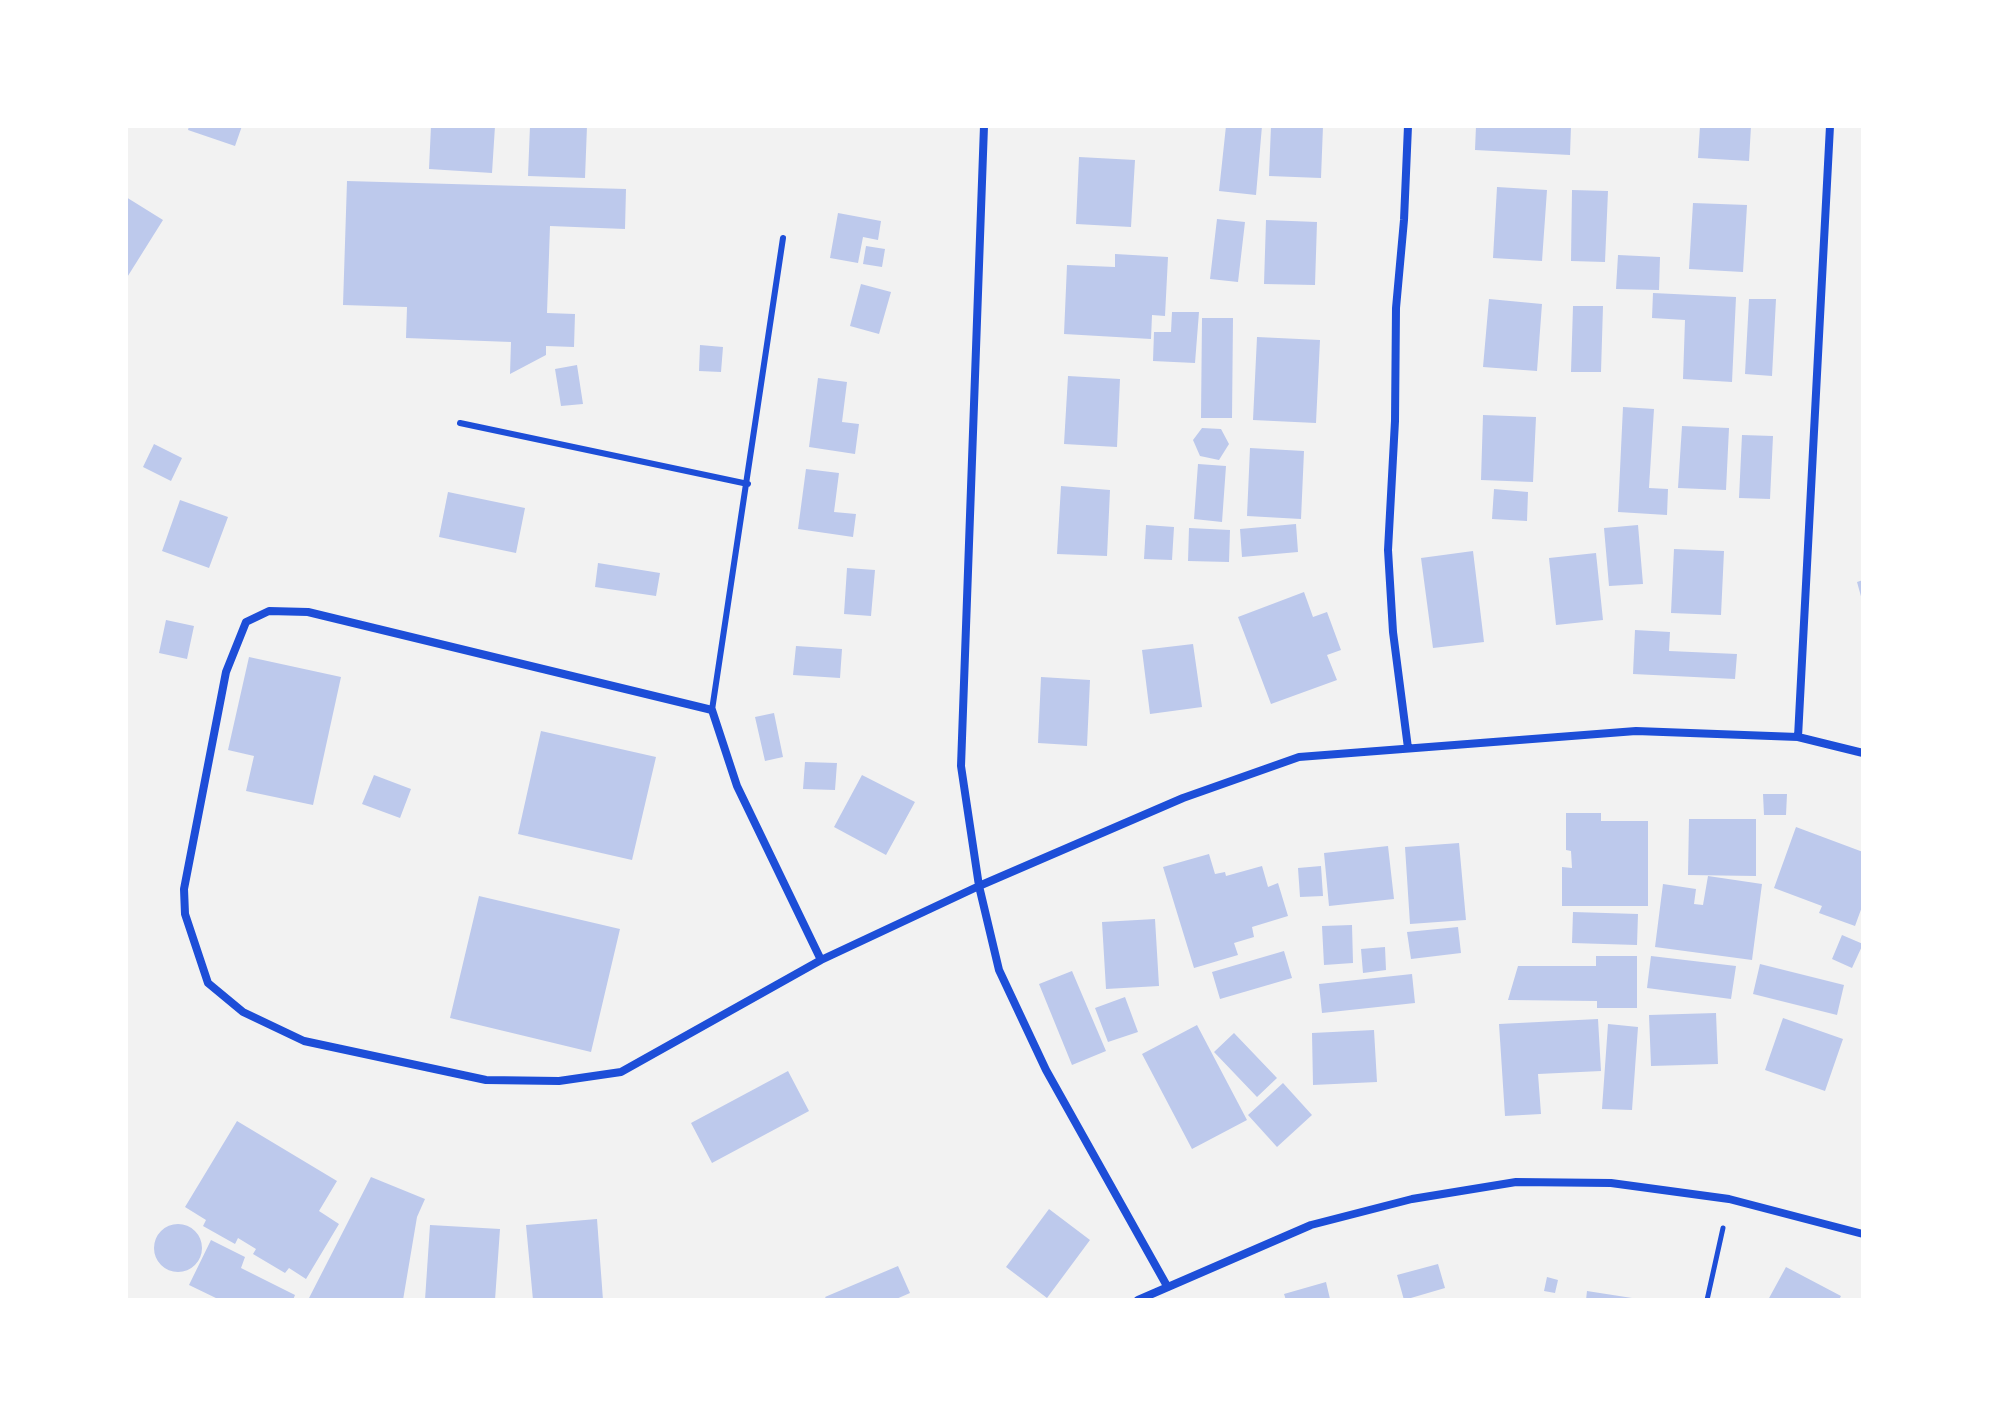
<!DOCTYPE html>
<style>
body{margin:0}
#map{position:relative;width:1989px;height:1426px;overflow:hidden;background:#f2f2f2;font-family:"Noto Sans",sans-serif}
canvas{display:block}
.frame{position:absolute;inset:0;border:128px solid #fff;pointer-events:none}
</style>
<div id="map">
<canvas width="1989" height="1426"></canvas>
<div class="frame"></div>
</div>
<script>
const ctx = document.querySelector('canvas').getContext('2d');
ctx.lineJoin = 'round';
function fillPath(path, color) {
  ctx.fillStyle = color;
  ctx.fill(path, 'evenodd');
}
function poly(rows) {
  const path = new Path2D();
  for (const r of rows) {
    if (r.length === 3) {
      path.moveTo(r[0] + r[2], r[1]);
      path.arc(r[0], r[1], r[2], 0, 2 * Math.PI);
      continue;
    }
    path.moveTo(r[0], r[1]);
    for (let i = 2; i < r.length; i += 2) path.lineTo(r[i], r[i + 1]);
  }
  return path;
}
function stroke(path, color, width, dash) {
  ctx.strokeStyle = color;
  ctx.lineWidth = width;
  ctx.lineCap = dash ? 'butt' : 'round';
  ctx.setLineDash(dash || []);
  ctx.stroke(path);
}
fillPath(poly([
 [189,126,242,126,235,146,188,130],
 [431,126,495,126,492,173,429,169],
 [530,126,587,126,585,178,528,176],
 [1226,126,1262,126,1256,195,1219,191],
 [1271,126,1323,126,1321,178,1269,176],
 [1476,126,1571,126,1570,155,1475,150],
 [1700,126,1751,126,1749,161,1698,158],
 [1079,157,1135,160,1131,227,1076,224],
 [347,181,626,189,625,229,550,226,547,313,575,314,574,347,546,346,546,355,510,374,511,342,406,338,407,307,343,305],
 [1497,187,1547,190,1542,261,1493,258],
 [1572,190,1608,191,1605,262,1571,261],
 [126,197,163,220,126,279],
 [1693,203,1747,205,1743,272,1689,269],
 [838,213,881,221,878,240,863,237,858,263,830,258],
 [1217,219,1245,222,1238,282,1210,279],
 [1266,220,1317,222,1315,285,1264,284],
 [866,246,885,249,882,267,863,264],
 [1115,254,1168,257,1165,316,1152,315,1151,339,1064,334,1067,265,1115,267],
 [1618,255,1660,257,1659,290,1616,289],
 [861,284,891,292,879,334,850,326],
 [1653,293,1736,297,1732,382,1683,379,1685,320,1652,318],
 [1489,299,1542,304,1537,371,1483,367],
 [1749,299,1776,299,1772,376,1745,374],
 [1573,306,1603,306,1601,372,1571,372],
 [1172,312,1199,312,1195,363,1153,361,1154,332,1171,332],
 [1202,318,1233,318,1232,418,1201,418],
 [1257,337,1320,340,1316,423,1253,420],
 [700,345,723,347,721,372,699,371],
 [577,365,583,404,561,406,555,369],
 [1068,376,1120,379,1117,447,1064,444],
 [818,378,847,382,842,422,859,424,855,454,809,447],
 [1623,407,1654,409,1649,488,1668,489,1667,515,1618,512],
 [1483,415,1536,417,1533,482,1481,480],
 [1682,426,1729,428,1726,490,1678,488],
 [1202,428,1221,429,1229,444,1219,460,1200,456,1193,440],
 [1742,435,1773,436,1770,499,1739,498],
 [154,444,182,458,171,481,143,467],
 [1250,448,1304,451,1301,519,1247,516],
 [1198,464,1226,466,1222,522,1194,519],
 [806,469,839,473,834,512,856,514,853,537,798,529],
 [1061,486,1110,490,1107,556,1057,554],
 [1494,489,1528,492,1527,521,1492,519],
 [448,492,525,508,516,553,439,537],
 [180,500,228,517,209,568,162,551],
 [1296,524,1298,552,1242,557,1240,529],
 [1146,525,1174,527,1172,560,1144,559],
 [1638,525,1643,584,1609,586,1604,528],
 [1189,528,1230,530,1229,562,1188,561],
 [1674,549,1724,551,1721,615,1671,613],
 [1473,551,1484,642,1433,648,1421,558],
 [1596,553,1603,620,1556,625,1549,558],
 [598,563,660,573,656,596,595,587],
 [847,568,875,570,871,616,844,614],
 [1863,580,1863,600,1862,600,1857,582],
 [1304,592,1313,617,1327,612,1341,650,1327,655,1337,680,1271,704,1238,617],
 [166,620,194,626,187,659,159,653],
 [1635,630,1670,632,1669,651,1737,654,1735,679,1633,674],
 [1193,644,1202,707,1150,714,1142,650],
 [796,646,842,649,840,678,793,675],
 [249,657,341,677,313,805,246,791,254,756,228,750],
 [1041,677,1090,680,1087,746,1038,743],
 [774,713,783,757,765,761,755,717],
 [541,731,656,757,632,860,518,834],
 [805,762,837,763,835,790,803,789],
 [374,775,411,789,400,818,362,804],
 [862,775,915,802,886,855,834,827],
 [1763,794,1787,794,1786,815,1764,815],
 [1566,813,1601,813,1601,821,1648,821,1648,906,1562,906,1562,867,1572,868,1571,851,1566,850],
 [1689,819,1756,819,1756,876,1688,875],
 [1796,827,1863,852,1863,904,1855,926,1819,913,1822,906,1774,888],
 [1459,843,1466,920,1410,924,1405,847],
 [1388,846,1394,899,1329,906,1324,853],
 [1209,854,1215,874,1225,872,1226,876,1262,866,1268,887,1278,883,1288,916,1252,927,1254,937,1234,943,1238,955,1194,968,1163,867],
 [1321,866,1323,896,1300,897,1298,868],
 [1708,876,1762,884,1752,960,1655,947,1663,884,1696,889,1694,904,1703,905],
 [479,896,620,929,591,1052,450,1018],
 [1573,912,1638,914,1637,945,1572,943],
 [1155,919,1159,986,1106,989,1102,922],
 [1352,925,1353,963,1324,965,1322,926],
 [1458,927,1461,953,1411,959,1407,932],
 [1842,935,1863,944,1852,968,1832,959],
 [1385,947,1386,970,1363,973,1361,949],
 [1284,951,1292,978,1220,999,1212,972],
 [1596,956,1637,956,1637,1008,1597,1008,1597,1001,1508,1000,1518,966,1596,966],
 [1651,956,1736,966,1731,999,1647,988],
 [1760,964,1844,985,1837,1015,1753,994],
 [1072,971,1106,1051,1072,1065,1039,984],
 [1412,974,1415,1003,1322,1013,1319,984],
 [1125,997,1138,1032,1108,1042,1095,1008],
 [1716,1013,1718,1064,1651,1066,1649,1015],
 [1783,1018,1843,1039,1825,1091,1765,1070],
 [1598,1019,1601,1071,1538,1074,1541,1114,1505,1116,1499,1024],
 [1608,1024,1638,1027,1632,1110,1602,1109],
 [1197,1025,1247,1120,1192,1149,1142,1054],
 [1374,1030,1377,1082,1313,1085,1312,1033],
 [1234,1033,1277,1078,1257,1097,1214,1052],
 [788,1071,809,1111,712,1163,691,1123],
 [1283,1083,1312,1115,1277,1147,1248,1115],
 [237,1121,337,1181,319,1211,339,1224,306,1279,289,1268,285,1273,253,1254,256,1249,238,1238,235,1244,203,1226,206,1220,185,1207],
 [371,1177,425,1199,417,1217,403,1300,308,1300],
 [1049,1209,1090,1240,1047,1298,1006,1267],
 [597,1219,603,1300,533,1300,526,1225],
 [178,1248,24],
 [430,1225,500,1229,495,1300,425,1300],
 [211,1240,245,1257,241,1268,295,1295,293,1300,220,1300,189,1285],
 [1438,1264,1445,1288,1404,1300,1397,1275],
 [898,1266,910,1293,894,1300,827,1300,825,1297],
 [1786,1267,1841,1296,1839,1300,1768,1300],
 [1547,1277,1558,1280,1555,1293,1544,1291],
 [1326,1282,1330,1299,1286,1300,1284,1294],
 [1587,1291,1632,1298,1632,1300,1586,1300]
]), '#bdc9ec');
stroke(poly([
 [1707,1300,1723,1228]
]), '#1d4ed8', 5);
stroke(poly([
 [460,423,748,484],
 [712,710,783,238]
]), '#1d4ed8', 6);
stroke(poly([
 [984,126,961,766,979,886,999,970,1046,1070,1167,1286],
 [1798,737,1830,126],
 [1408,748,1393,632,1388,550,1395,421,1396,308,1404,220,1408,126],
 [821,960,737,786,712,710,308,612,269,611,246,622,226,672,184,889,185,914,208,983,243,1012,304,1041,486,1080,559,1081,621,1072,821,960,979,886,1183,798,1299,757,1636,731,1798,737,1863,753],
 [1138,1300,1311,1225,1412,1199,1516,1182,1611,1183,1729,1199,1863,1234]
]), '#1d4ed8', 8);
</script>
